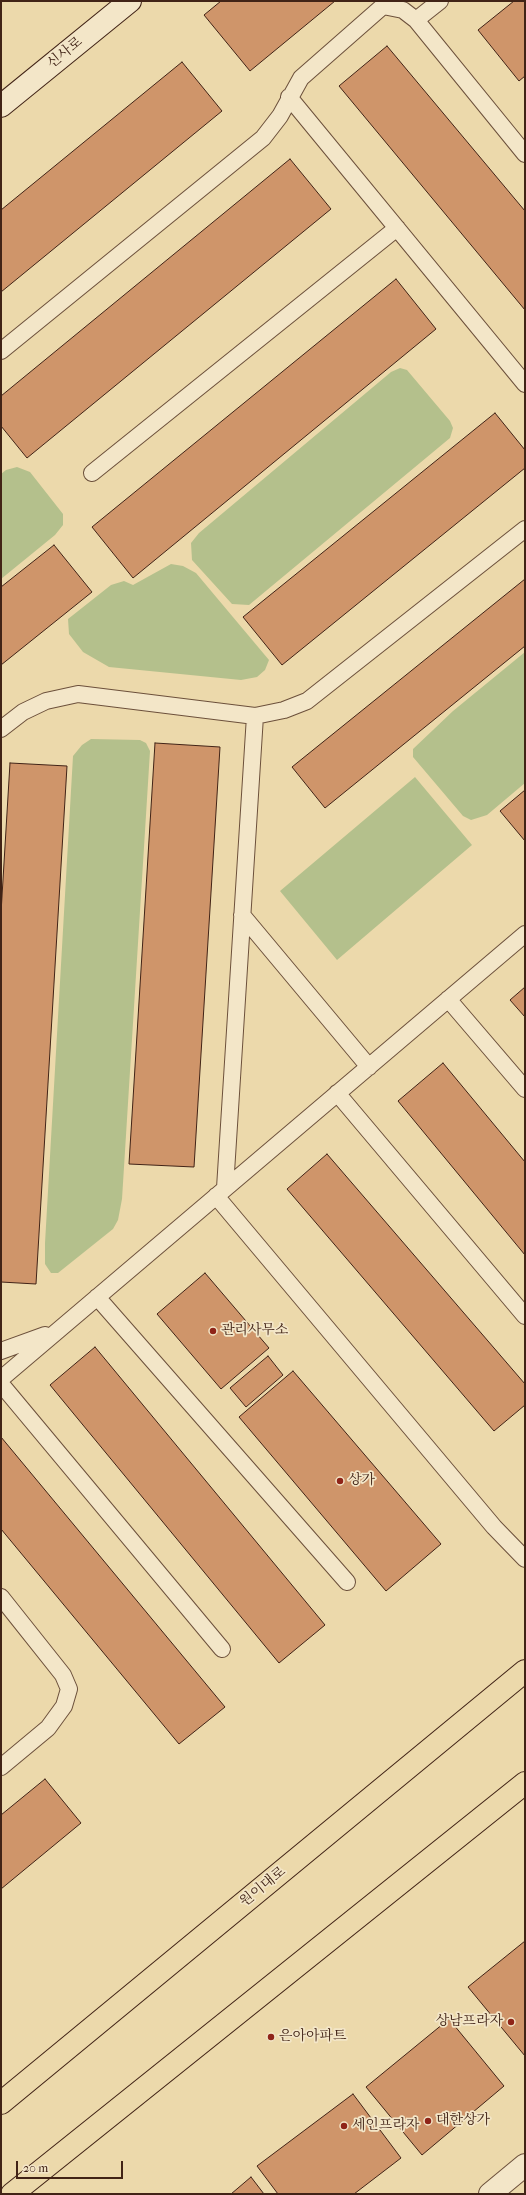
<!DOCTYPE html>
<meta charset="utf-8">
<style>
body{margin:0}
#map{position:relative;width:526px;height:2195px;overflow:hidden;background:#ecd9ab;font-family:"IM FELL French Canon",serif}
canvas{display:block}
.frame{position:absolute;inset:0;border:2px solid #412316;pointer-events:none}
.scale{position:absolute;left:16px;top:2161px;width:107px;height:18px;box-sizing:border-box;border:2px solid #412316;border-top:0;padding-left:5px;font-size:12px;line-height:14px;white-space:nowrap;color:#412316;-webkit-text-stroke:3px #f3e6c8;paint-order:stroke}
</style>
<div id="map">
<canvas width="526" height="2195"></canvas>
<div class="frame"></div>
<div class="scale">20 m</div>
</div>
<script>
const ctx = document.querySelector('canvas').getContext('2d');
ctx.lineJoin = 'round';
function fillPath(path, color) {
  ctx.fillStyle = color;
  ctx.fill(path, 'evenodd');
}
function poly(rows) {
  const path = new Path2D();
  for (const r of rows) {
    path.moveTo(r[0], r[1]);
    for (let i = 2; i < r.length; i += 2) path.lineTo(r[i], r[i + 1]);
  }
  return path;
}
function stroke(path, color, width, dash) {
  ctx.strokeStyle = color;
  ctx.lineWidth = width;
  ctx.lineCap = dash ? 'butt' : 'round';
  ctx.setLineDash(dash || []);
  ctx.stroke(path);
}
function label(font, color, halo, rows, align = 'center') {
  ctx.font = font + ' "IM FELL French Canon","Noto Serif KR",serif';
  ctx.lineWidth = 3.5;
  ctx.setLineDash([]);
  ctx.textBaseline = 'middle';
  ctx.strokeStyle = halo;
  ctx.fillStyle = color;
  for (const [text, x, y, turn = 0] of rows) {
    ctx.save();
    ctx.translate(x, y);
    ctx.rotate((+turn || 0) * Math.PI / 180);
    ctx.textAlign = isNaN(turn) ? turn : align;
    if (halo) ctx.strokeText(text, 0, 0);
    ctx.fillText(text, 0, 0);
    ctx.restore();
  }
}
fillPath(poly([
 [400,368,407,370,450,421,453,428,450,438,249,605,232,604,192,560,191,543,199,533,391,372],
 [17,467,30,472,63,514,63,525,55,535,1,579,1,474,6,470],
 [171,564,183,566,196,573,269,660,265,670,257,677,241,680,109,667,83,652,69,634,68,619,111,585,124,581,133,585],
 [525,652,525,783,487,815,471,820,463,816,413,757,413,749,453,711],
 [91,739,140,740,146,743,150,751,122,1199,118,1220,113,1229,58,1273,51,1273,45,1264,45,1243,73,756,82,745],
 [415,777,472,845,337,960,280,891]
]), '#b4c08c');
const building = poly([
 [221,1,335,1,250,71,204,15,221,1],
 [514,1,525,1,525,76,519,81,478,30,514,1],
 [387,46,525,211,525,310,339,86,387,46],
 [182,62,222,111,1,292,1,210,182,62],
 [290,159,331,209,27,458,1,426,1,396,290,159],
 [396,279,436,329,133,578,92,527,396,279],
 [495,413,525,450,525,468,282,665,243,617,495,413],
 [54,545,92,592,1,665,1,587,54,545],
 [525,579,525,646,325,808,292,767,525,579],
 [155,743,220,747,194,1167,129,1164,155,743],
 [10,763,67,766,36,1284,1,1282,1,913,10,763],
 [525,790,525,841,500,811,525,790],
 [525,987,525,1017,510,1000,525,987],
 [443,1063,525,1162,525,1255,398,1101,443,1063],
 [327,1154,525,1384,525,1405,494,1431,287,1189,327,1154],
 [205,1273,269,1348,221,1389,157,1314,205,1273],
 [95,1347,325,1625,279,1663,50,1385,95,1347],
 [268,1356,283,1375,246,1407,230,1388,268,1356],
 [293,1371,441,1544,386,1591,239,1417,293,1371],
 [1,1437,225,1707,179,1744,1,1529,1,1437],
 [45,1779,81,1823,1,1889,1,1815,45,1779],
 [525,1941,525,2056,468,1987,525,1941],
 [449,2019,504,2086,422,2155,366,2087,449,2019],
 [353,2094,401,2158,354,2194,278,2194,257,2166,353,2094],
 [251,2177,264,2194,231,2194,251,2177]
]);
fillPath(building, '#cf956a');
stroke(building, '#412316', 1);
const lane = poly([
 [416,20,440,1],
 [289,97,525,384],
 [1,351,263,138,280,116,301,78,383,6,403,10,416,20,525,154],
 [92,473,397,228],
 [1,729,23,712,46,701,78,694,255,716,284,710,307,701,525,529],
 [242,915,369,1067],
 [448,999,525,1089],
 [337,1093,525,1316],
 [225,1188,255,716],
 [216,1196,494,1527,525,1559],
 [97,1297,347,1582],
 [1,1351,45,1335],
 [1,1379,525,934],
 [1,1384,222,1649],
 [1,1597,63,1675,69,1689,64,1706,48,1728,1,1767]
]);
const street = poly([
 [490,2194,525,2165]
]);
const secondary = poly([
 [1,106,130,1]
]);
const primary = poly([
 [1,2103,525,1671],
 [12,2194,525,1783]
]);
stroke(lane, '#6c503b', 18);
stroke(street, '#6c503b', 24);
stroke(secondary, '#412316', 24);
stroke(primary, '#412316', 24);
stroke(lane, '#f3e6c8', 16);
stroke(street, '#f3e6c8', 22);
stroke(secondary, '#f3e6c8', 22);
stroke(primary, '#ecd9ab', 22);
for (const [x, y, r, color] of [
 [213,1331,4,"#8f2418"],
 [340,1481,4,"#8f2418"],
 [511,2022,4,"#8f2418"],
 [271,2037,4,"#8f2418"],
 [428,2121,4,"#8f2418"],
 [344,2126,4,"#8f2418"]
]) {
  const dot = new Path2D();
  dot.arc(x, y, r, 0, 2 * Math.PI);
  ctx.fillStyle = color;
  ctx.fill(dot);
  stroke(dot, '#f3e6c8', 1.5);
}
label('14px', '#412316', '#f3e6c8', [
 ["신사로",65,53,-39],
 ["원이대로",263,1887,-39]
]);
label('14px', '#412316', '#f3e6c8', [
 ["관리사무소",221,1331],
 ["상가",348,1481],
 ["상남프라자",503,2022,"right"],
 ["은아아파트",279,2037],
 ["대한상가",436,2121],
 ["세인프라자",352,2126]
], 'left');
</script>
